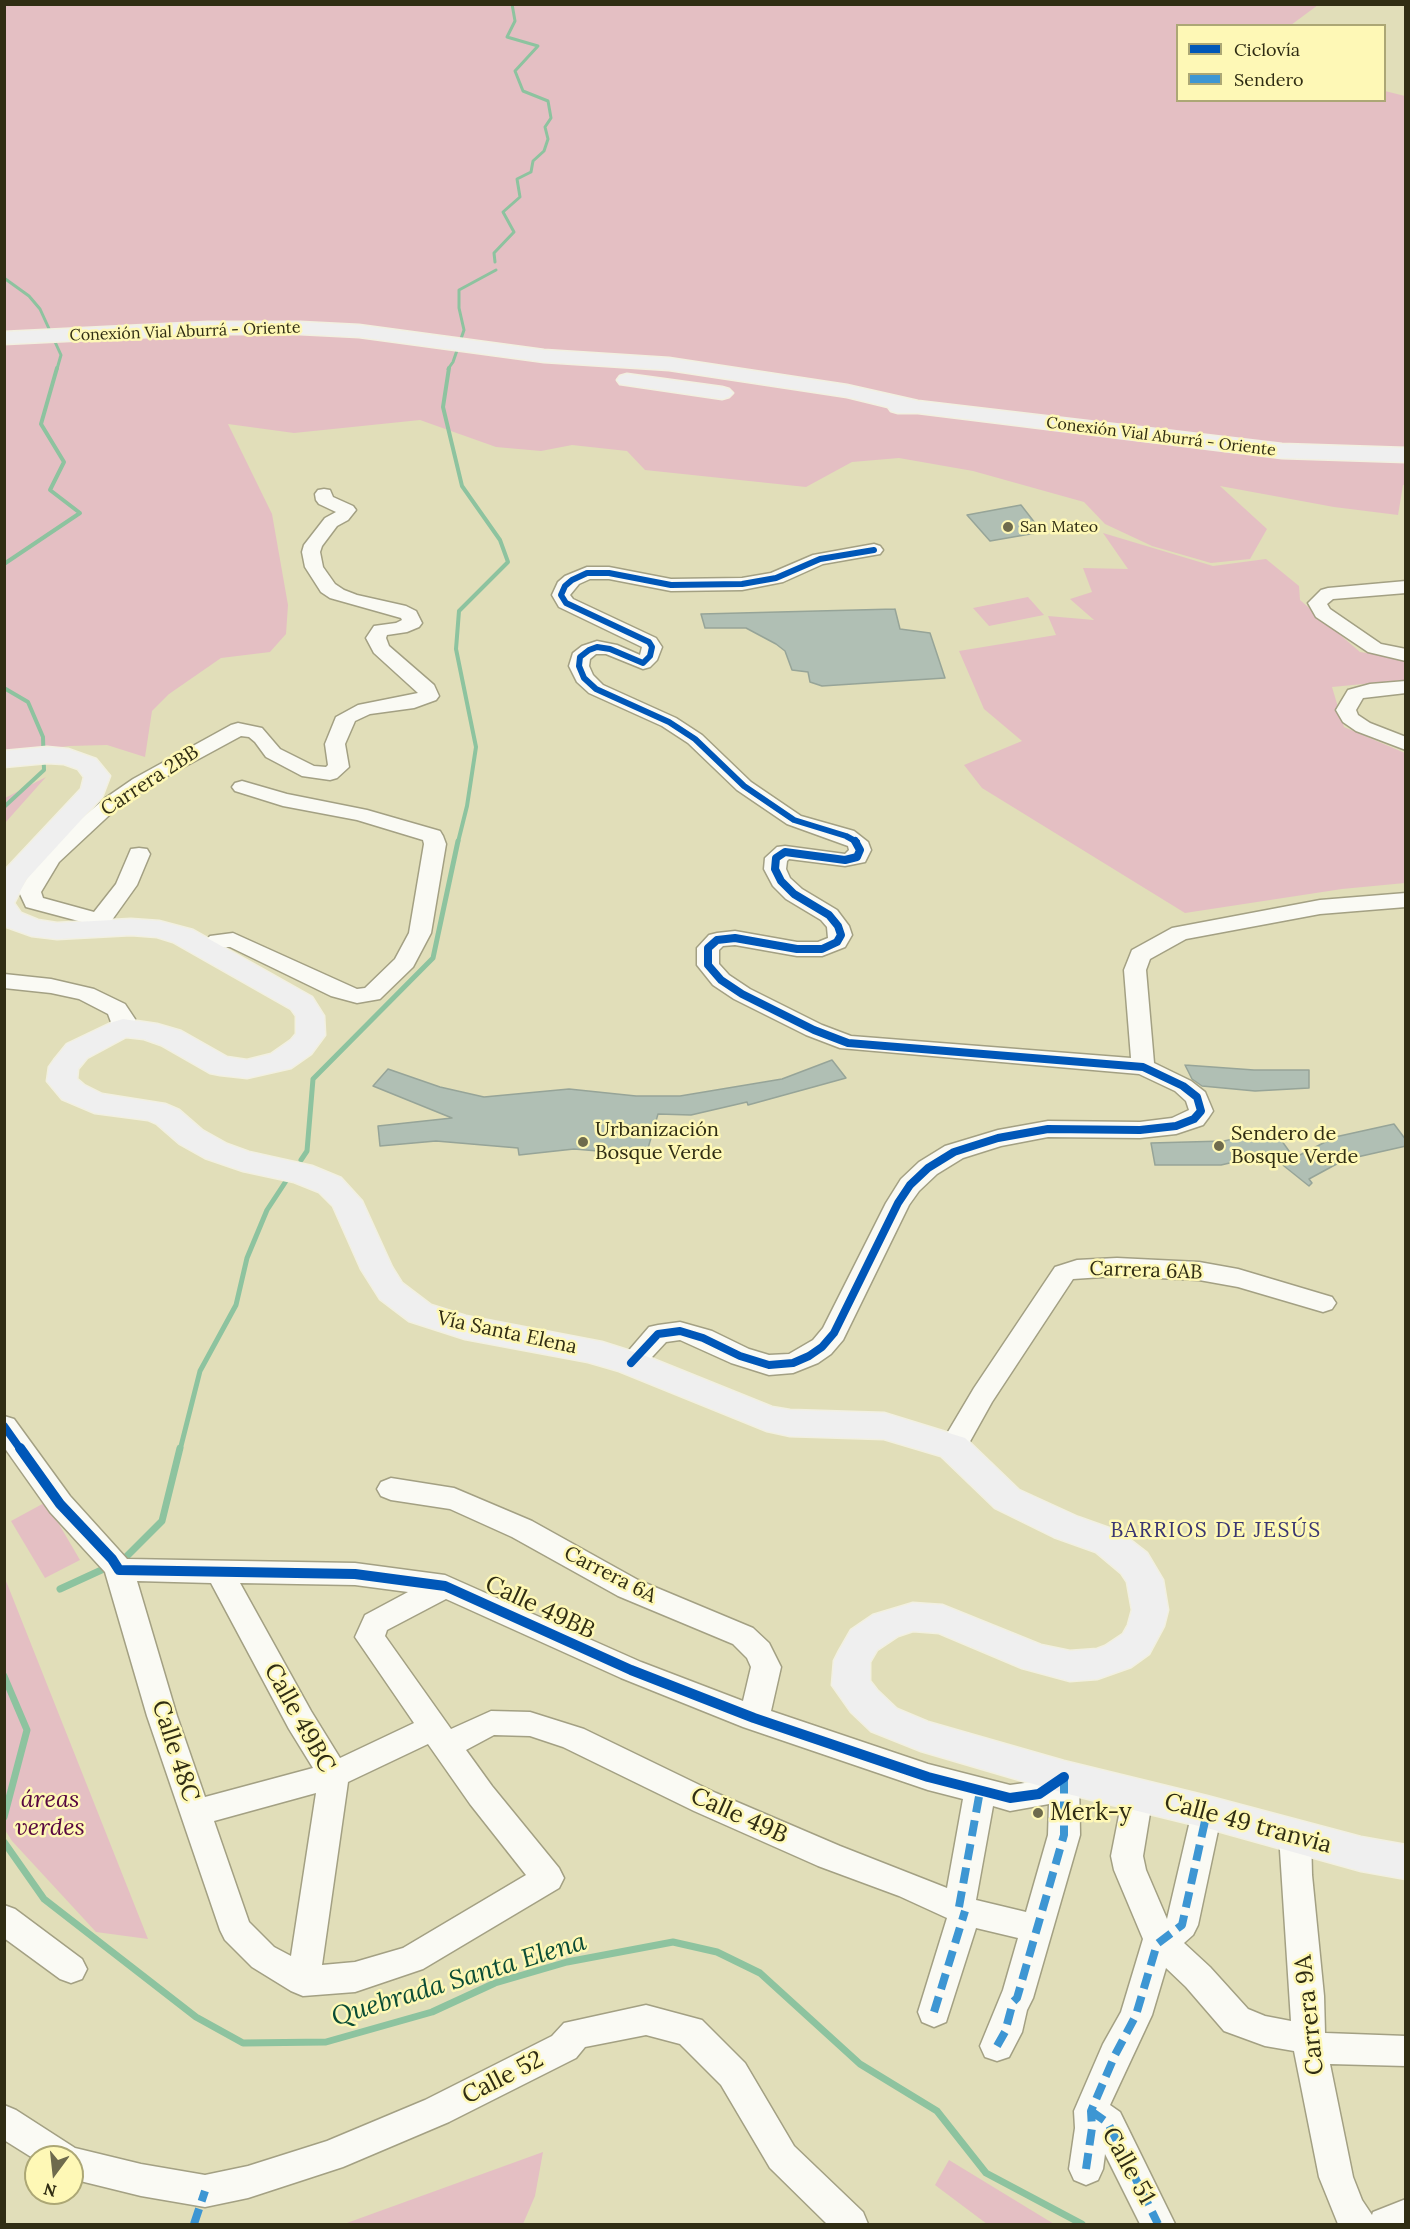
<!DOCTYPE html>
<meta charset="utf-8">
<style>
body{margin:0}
#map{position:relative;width:1410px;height:2229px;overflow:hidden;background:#e1deb9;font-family:Lora,serif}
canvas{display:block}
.frame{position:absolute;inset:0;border:6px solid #302d13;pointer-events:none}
.legend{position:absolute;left:1176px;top:24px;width:210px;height:78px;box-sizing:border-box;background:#fef8b6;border:2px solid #aca775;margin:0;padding:8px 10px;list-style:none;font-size:18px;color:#302d13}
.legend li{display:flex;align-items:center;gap:12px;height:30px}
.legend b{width:30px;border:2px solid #aca775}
.north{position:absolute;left:24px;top:2145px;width:60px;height:60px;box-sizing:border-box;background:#fef8b6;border:2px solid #aca775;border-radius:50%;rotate:195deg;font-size:16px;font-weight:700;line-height:24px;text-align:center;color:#302d13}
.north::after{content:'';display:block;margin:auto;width:21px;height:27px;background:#6e6b4d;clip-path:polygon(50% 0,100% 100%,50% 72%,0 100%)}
</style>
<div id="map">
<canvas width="1410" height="2229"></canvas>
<div class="frame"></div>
<ul class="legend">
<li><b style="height:8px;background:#0057b8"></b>Ciclovía</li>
<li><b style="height:8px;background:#3d96d3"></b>Sendero</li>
</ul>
<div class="north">N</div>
</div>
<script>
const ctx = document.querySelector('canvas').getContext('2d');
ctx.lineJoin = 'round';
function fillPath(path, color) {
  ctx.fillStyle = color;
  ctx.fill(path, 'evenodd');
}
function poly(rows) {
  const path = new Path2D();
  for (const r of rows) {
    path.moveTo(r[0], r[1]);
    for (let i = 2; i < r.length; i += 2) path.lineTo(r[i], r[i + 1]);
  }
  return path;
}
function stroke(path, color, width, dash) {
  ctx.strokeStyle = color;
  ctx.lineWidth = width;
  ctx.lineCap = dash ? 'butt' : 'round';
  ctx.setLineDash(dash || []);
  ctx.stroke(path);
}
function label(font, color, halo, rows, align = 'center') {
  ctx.font = font + ' Lora,serif';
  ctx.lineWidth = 5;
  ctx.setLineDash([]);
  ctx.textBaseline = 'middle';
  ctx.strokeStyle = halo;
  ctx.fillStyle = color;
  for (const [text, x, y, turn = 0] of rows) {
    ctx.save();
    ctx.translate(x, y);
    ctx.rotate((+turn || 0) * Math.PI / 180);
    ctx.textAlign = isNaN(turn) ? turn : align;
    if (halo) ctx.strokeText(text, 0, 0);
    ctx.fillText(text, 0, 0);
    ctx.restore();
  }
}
fillPath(poly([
 [4,5,1318,5,1291,25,1178,26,1178,100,1384,100,1385,91,1405,96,1406,485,1403,485,1398,515,1334,507,1220,486,1267,529,1250,559,1211,563,1152,546,1105,524,1084,502,973,471,899,458,852,462,806,487,645,470,627,451,572,445,541,451,496,447,420,420,294,433,228,424,272,514,288,605,286,634,270,652,221,658,169,694,152,711,145,757,107,745,69,746,5,754],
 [1103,533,1213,566,1266,559,1299,586,1300,600,1360,652,1405,659,1405,680,1332,687,1344,727,1405,753,1405,883,1342,889,1185,913,982,788,964,765,1022,741,984,709,959,651,1056,635,1048,616,1094,620,1070,599,1092,592,1083,568,1128,569],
 [1028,597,1044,615,989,626,973,608],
 [46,777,5,823,5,798],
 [46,1502,80,1560,45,1578,11,1521],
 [5,1579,8,1586,148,1939,96,1932,12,1841,5,1830],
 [543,2152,535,2196,523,2224,344,2224],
 [949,2160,1054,2224,987,2224,935,2185]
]), '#e4bfc3');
stroke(poly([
 [495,262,494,253,514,232,503,212,520,197,517,179,531,172,533,161,544,151,548,139,545,127,551,118,548,101,523,91,515,71,538,46,507,37,515,21,512,4],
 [4,278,29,296,40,309,61,355,57,369],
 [448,369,453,362,464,330,459,308,459,290,496,270]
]), '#8dc39f', 3);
stroke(poly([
 [449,368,443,407,462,486,500,540,508,562,459,611,456,649,476,747,467,806,458,842],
 [4,564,80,513,50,490,64,462,41,424,57,368],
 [4,688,28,702,43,737,44,770,4,807]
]), '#8dc39f', 4);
stroke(poly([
 [301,1160,307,1151,313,1079,433,958,458,841],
 [180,1450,200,1371,236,1305,247,1258,267,1210,290,1175]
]), '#8dc39f', 5);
stroke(poly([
 [122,1561,162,1521,180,1448],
 [60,1589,108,1567],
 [4,1676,27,1730,4,1817],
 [4,1842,44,1899,196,2017,243,2043,326,2042,432,2012,495,1983,567,1962,673,1942,717,1952,760,1973,860,2064,937,2111,986,2173,1082,2224]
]), '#8dc39f', 7);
const building = poly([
 [1021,505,1042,532,990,541,967,515,1021,505],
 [895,609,900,629,930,633,945,678,822,686,810,682,808,672,792,670,785,651,776,644,746,628,705,628,701,614,895,609],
 [832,1060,846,1078,748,1105,747,1102,691,1115,658,1114,646,1155,574,1149,519,1155,518,1148,436,1141,380,1146,378,1126,452,1118,373,1086,388,1069,440,1087,484,1097,569,1089,636,1096,680,1096,782,1079,832,1060],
 [1185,1065,1254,1070,1309,1070,1309,1088,1255,1091,1202,1086,1192,1079,1185,1065],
 [1394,1124,1406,1140,1406,1146,1344,1160,1309,1179,1312,1183,1309,1186,1269,1154,1221,1165,1155,1165,1151,1143,1224,1141,1274,1130,1294,1158,1335,1137,1394,1124]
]);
fillPath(building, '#b0bfb4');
stroke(building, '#96a498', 1.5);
const minor = poly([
 [324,489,330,490,333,497,353,506,356,510,348,520,337,526,322,546,320,552,323,567,335,584,344,590,357,595,406,606,416,611,422,623,419,627,407,632,387,635,386,638,389,646,434,685,439,696,436,700,414,708,370,714,355,721,345,744,349,767,337,778,330,780,302,776,266,757,255,742,249,737,241,736,147,787,118,807,59,862,41,892,43,898,94,912,116,884,131,849,139,848,147,849,150,854,137,885,102,934,94,936,86,934,83,929,86,923,26,907,19,892,43,853,104,799,133,779,231,725,238,723,262,728,280,749,314,766,326,767,328,765,325,744,336,717,358,705,418,693,374,653,366,638,374,626,396,623,402,620,401,618,330,598,321,592,305,567,302,552,304,545,325,518,336,512,319,504,316,500,315,494,318,490,324,489],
 [874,544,880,546,883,550,880,554,823,564,783,582,742,590,671,591,609,579,590,579,579,584,570,595,573,599,656,638,662,647,657,660,650,667,643,669,606,654,596,654,590,659,589,666,593,675,603,685,676,718,702,735,751,782,801,816,854,831,868,842,871,850,865,862,845,866,789,859,787,861,786,869,790,878,802,889,837,910,849,926,852,935,845,947,822,956,797,956,735,945,723,946,719,950,719,964,729,975,750,989,822,1025,851,1036,1131,1058,1124,970,1132,950,1172,928,1320,900,1406,893,1406,907,1320,914,1186,939,1150,959,1146,970,1154,1063,1191,1081,1205,1092,1213,1111,1209,1117,1203,1125,1176,1134,1140,1138,1048,1137,1001,1146,963,1158,937,1174,919,1191,909,1205,843,1340,831,1354,818,1363,793,1373,769,1375,731,1363,680,1340,666,1342,640,1370,631,1373,622,1370,618,1363,649,1327,658,1325,680,1322,712,1331,749,1349,769,1355,789,1354,813,1340,823,1328,886,1203,901,1179,919,1162,945,1146,998,1130,1048,1121,1140,1122,1172,1118,1189,1110,1186,1101,1175,1091,1139,1074,840,1048,806,1035,734,999,713,985,697,965,697,948,709,935,717,933,735,931,797,942,818,942,828,938,827,927,821,920,786,899,773,886,764,869,765,858,777,847,785,846,845,854,849,850,848,846,787,824,737,790,688,743,662,726,589,693,577,682,569,666,573,653,582,646,597,641,617,645,640,655,642,647,559,607,552,595,558,582,565,576,587,567,609,567,671,579,742,578,771,573,813,555,874,544],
 [1406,581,1406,593,1333,599,1327,604,1330,609,1381,644,1406,649,1406,661,1368,652,1316,617,1308,603,1321,590,1328,588,1406,581],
 [1406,681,1406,693,1363,698,1356,710,1358,715,1370,723,1406,737,1406,750,1356,731,1343,722,1336,710,1348,690,1370,684,1406,681],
 [242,781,287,794,367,810,440,831,443,836,446,844,431,933,413,967,380,999,357,1003,331,996,230,947,224,947,215,955,207,957,199,955,196,950,210,936,233,933,357,989,365,988,395,959,409,933,424,844,423,840,357,820,283,806,235,791,232,787,235,783,242,781],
 [4,974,51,979,94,989,125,1004,135,1019,135,1028,131,1033,123,1035,115,1033,108,1014,79,999,51,993,4,988,4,974],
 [1117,1258,1199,1262,1238,1269,1332,1297,1336,1303,1332,1309,1323,1312,1238,1287,1199,1280,1117,1276,1073,1279,992,1402,963,1454,953,1457,943,1454,939,1447,974,1388,1055,1267,1077,1260,1117,1258],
 [4,1416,14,1419,70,1496,127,1559,355,1563,445,1575,641,1662,743,1701,751,1667,747,1658,733,1644,618,1596,512,1537,450,1509,391,1500,381,1496,377,1489,381,1482,391,1478,454,1488,532,1521,638,1580,753,1628,769,1643,781,1667,771,1711,928,1764,1010,1785,1032,1782,1053,1768,1064,1764,1075,1768,1079,1777,1080,1835,1033,1998,1027,2010,1022,2032,1009,2057,997,2061,985,2057,980,2046,1003,1990,1018,1938,976,1928,946,2022,934,2027,922,2022,918,2012,947,1918,899,1896,818,1866,694,1811,563,1747,530,1736,494,1735,466,1750,492,1786,559,1868,564,1878,559,1888,423,1969,355,1992,303,1996,291,1991,252,1967,225,1940,220,1930,147,1716,105,1572,50,1512,4,1447,4,1416],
 [137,1581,211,1583,289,1729,313,1768,205,1797,177,1716,137,1581],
 [240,1583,355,1585,408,1592,365,1615,355,1637,414,1723,340,1758,311,1711,240,1583],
 [446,1599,621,1678,743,1727,928,1790,963,1799,947,1888,840,1846,716,1793,584,1729,530,1712,491,1711,451,1729,385,1636,387,1630,446,1599],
 [428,1744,470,1804,526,1875,403,1948,355,1962,322,1965,348,1782,428,1744],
 [316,1793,291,1956,274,1947,249,1922,214,1821,316,1793],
 [1049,1804,1048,1835,1026,1912,976,1900,993,1806,1010,1811,1049,1804],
 [1138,1782,1149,1786,1153,1795,1143,1856,1146,1870,1167,1919,1192,1812,1196,1803,1207,1799,1218,1803,1222,1812,1198,1925,1193,1935,1184,1943,1210,1967,1248,2009,1265,2016,1291,2021,1279,1835,1284,1826,1295,1822,1306,1826,1311,1835,1312,1875,1324,1996,1325,2033,1406,2036,1406,2066,1330,2064,1353,2177,1362,2200,1372,2215,1373,2212,1406,2199,1406,2224,1338,2224,1319,2177,1294,2051,1265,2046,1224,2031,1186,1987,1166,1968,1152,2015,1110,2105,1120,2112,1175,2224,1140,2224,1105,2154,1103,2169,1098,2180,1086,2185,1074,2180,1069,2169,1075,2128,1074,2111,1103,2044,1121,2012,1143,1939,1114,1870,1111,1856,1123,1795,1127,1786,1138,1782],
 [4,1905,15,1909,82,1959,87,1969,82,1979,71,1983,60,1979,4,1938,4,1905],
 [646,2005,702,2020,745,2063,794,2146,863,2212,868,2224,827,2224,770,2168,721,2085,680,2044,646,2035,585,2047,576,2058,449,2122,343,2167,248,2198,205,2207,141,2196,72,2179,72,2157,36,2157,36,2160,4,2140,4,2105,16,2110,75,2148,141,2164,205,2175,248,2166,327,2141,425,2100,552,2036,564,2023,646,2005]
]);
const major = poly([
 [208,322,300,322,359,325,544,350,669,358,847,385,918,401,1282,444,1406,448,1406,462,1282,458,918,413,898,413,891,411,888,407,847,397,669,370,544,362,359,337,300,334,208,334,4,344,4,332,208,322],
 [627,374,722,387,729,389,733,393,729,397,722,399,620,384,617,380,620,376,627,374],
 [47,747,68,749,96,759,110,776,102,797,26,880,14,903,21,913,38,920,57,923,131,919,159,921,193,930,312,997,324,1016,325,1035,311,1054,291,1068,247,1078,220,1075,210,1073,161,1045,144,1039,126,1037,87,1058,78,1069,77,1079,84,1085,102,1094,165,1104,179,1110,202,1130,227,1144,249,1152,312,1166,341,1178,362,1201,392,1267,402,1283,431,1305,466,1316,602,1342,643,1355,772,1407,790,1410,884,1413,965,1438,1019,1490,1078,1517,1120,1532,1147,1553,1163,1580,1168,1610,1164,1626,1149,1654,1131,1667,1097,1679,1070,1681,1022,1668,939,1633,913,1631,898,1636,877,1650,870,1662,870,1681,877,1690,897,1709,928,1722,1064,1761,1207,1796,1361,1837,1406,1845,1406,1879,1361,1871,1207,1828,1064,1793,921,1751,871,1731,851,1712,832,1685,834,1661,839,1651,851,1630,873,1615,913,1603,942,1605,1041,1645,1070,1651,1097,1649,1105,1646,1123,1634,1128,1625,1132,1610,1127,1582,1121,1573,1096,1552,1054,1537,995,1508,941,1456,884,1439,790,1436,767,1431,619,1371,588,1362,465,1339,409,1321,380,1299,361,1269,333,1206,319,1192,294,1182,243,1171,205,1158,180,1144,157,1124,148,1120,95,1113,62,1099,47,1081,49,1067,54,1060,67,1044,113,1022,123,1019,157,1024,181,1031,227,1057,247,1060,271,1054,291,1040,296,1034,296,1016,291,1009,173,942,157,937,131,935,57,939,32,936,4,926,4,871,81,789,84,777,78,769,64,764,47,763,4,767,4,751,47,747]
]);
stroke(minor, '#a3a083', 3);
stroke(major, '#f2f0e0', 3);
fillPath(minor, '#fafaf4');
fillPath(major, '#efefef');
stroke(poly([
 [959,1907,980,1791],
 [934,2012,965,1911],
 [997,2046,1005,2032,1013,2002,1017,1998,1064,1835,1064,1777],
 [1091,2111,1108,2123,1158,2224],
 [1086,2169,1092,2128,1091,2111,1115,2055,1136,2015,1157,1944,1182,1925,1207,1812],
 [194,2224,205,2191]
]), '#3d96d3', 8, [16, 8]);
stroke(poly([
 [857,842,846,836,794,820,744,786,695,739,669,722,596,689,584,678,579,666,580,657,589,650,597,647,610,649,643,663,650,656,652,647,649,642,566,603,561,595,565,586,572,580,587,573,609,573,671,585,742,584,776,578,820,559,874,550]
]), '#0057b8', 6);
stroke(poly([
 [631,1363,658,1334,680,1331,703,1338,740,1356,769,1365,793,1363,809,1356,822,1347,834,1333,898,1203,910,1185,928,1168,954,1152,998,1138,1048,1129,1140,1130,1176,1126,1194,1119,1201,1111,1197,1097,1183,1086,1143,1067,848,1043,814,1030,742,994,721,980,708,965,708,948,717,940,735,938,797,949,822,949,837,942,841,935,838,926,829,915,794,894,781,881,775,869,776,858,785,852,845,860,857,857,860,850,855,841],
 [4,1426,21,1450]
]), '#0057b8', 8);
stroke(poly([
 [20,1448,60,1504,112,1559,119,1570,355,1574,445,1586,631,1670,754,1718,928,1777,1010,1798,1039,1794,1064,1777]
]), '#0057b8', 10);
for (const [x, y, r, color] of [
 [1008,527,6,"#6e6b4d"],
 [583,1142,6,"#6e6b4d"],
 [1219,1146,6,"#6e6b4d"],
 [1038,1813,6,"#6e6b4d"]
]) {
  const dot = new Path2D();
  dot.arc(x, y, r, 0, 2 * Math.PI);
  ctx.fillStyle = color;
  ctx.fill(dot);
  stroke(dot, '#fef8b6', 2);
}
label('16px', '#302d13', '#fef8b6', [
 ["Conexión Vial Aburrá - Oriente",185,332,-2],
 ["Conexión Vial Aburrá - Oriente",1161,437,7]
]);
label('16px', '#302d13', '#fef8b6', [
 ["San Mateo",1020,527]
], 'left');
label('20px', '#302d13', '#fef8b6', [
 ["Carrera 2BB",150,781,-33],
 ["Carrera 6AB",1146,1271,2],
 ["Vía Santa Elena",507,1333,12],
 ["Carrera 6A",610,1575,27]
]);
label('20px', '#302d13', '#fef8b6', [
 ["Urbanización",595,1130],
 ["Bosque Verde",595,1153],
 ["Sendero de",1231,1134],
 ["Bosque Verde",1231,1157]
], 'left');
ctx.letterSpacing = '1.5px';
label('21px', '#3a3672', '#fef8b6', [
 ["BARRIOS DE JESÚS",1216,1531]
]);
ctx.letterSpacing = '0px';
label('24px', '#302d13', '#fef8b6', [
 ["Calle 49BB",540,1608,25],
 ["Calle 49BC",299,1718,61],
 ["Calle 48C",175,1751,72],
 ["Calle 49B",739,1816,24],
 ["Calle 49 tranvia",1248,1824,15],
 ["Carrera 9A",1310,2015,-96],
 ["Calle 52",503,2078,-27],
 ["Calle 51",1128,2166,61]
]);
label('italic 24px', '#570740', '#fef8b6', [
 ["áreas",50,1800],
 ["verdes",50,1828]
]);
label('24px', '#302d13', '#fef8b6', [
 ["Merk-y",1050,1813]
], 'left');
label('italic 26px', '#0b4c35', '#fef8b6', [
 ["Quebrada Santa Elena",459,1980,-17]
]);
</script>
